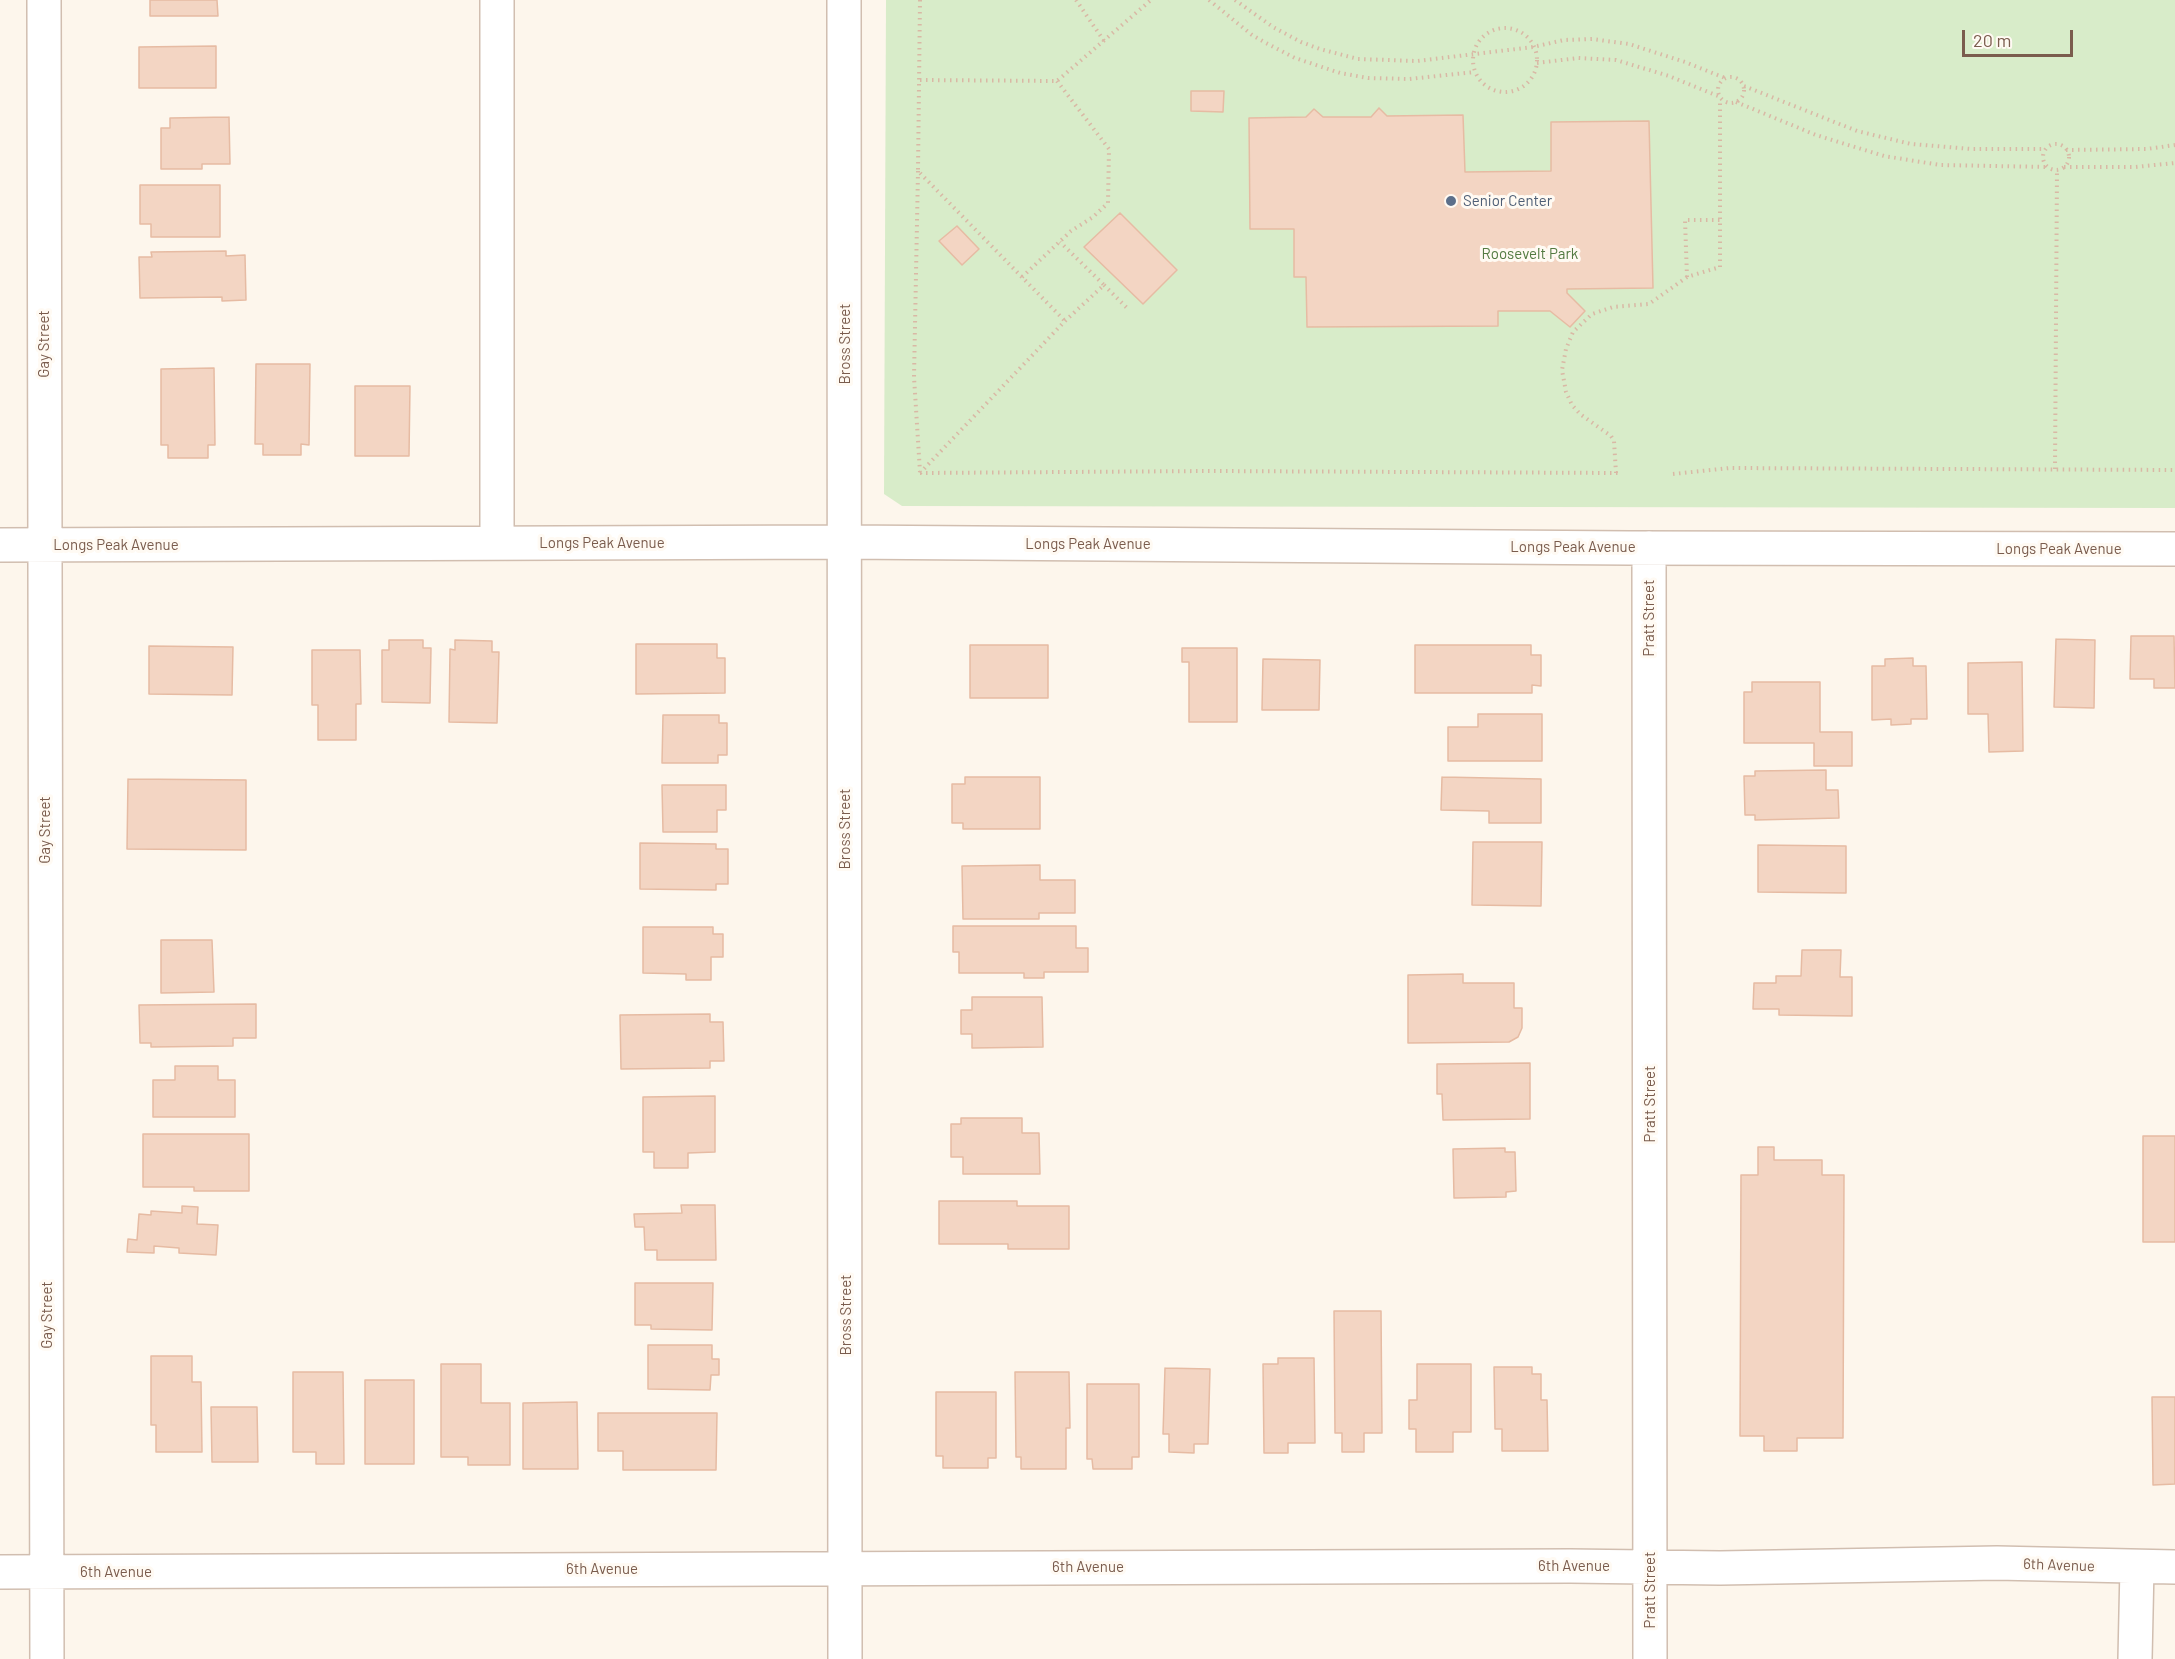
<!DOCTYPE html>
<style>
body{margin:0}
#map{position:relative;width:2175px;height:1659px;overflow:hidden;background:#fdf6ec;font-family:Barlow,sans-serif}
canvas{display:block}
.scale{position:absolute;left:1962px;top:30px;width:111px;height:27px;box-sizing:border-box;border:3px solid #7a5c4d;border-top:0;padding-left:8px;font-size:18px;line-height:21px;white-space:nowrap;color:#7a5c4d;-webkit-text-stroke:4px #fffaf3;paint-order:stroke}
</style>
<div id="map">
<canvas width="2175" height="1659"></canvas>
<div class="scale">20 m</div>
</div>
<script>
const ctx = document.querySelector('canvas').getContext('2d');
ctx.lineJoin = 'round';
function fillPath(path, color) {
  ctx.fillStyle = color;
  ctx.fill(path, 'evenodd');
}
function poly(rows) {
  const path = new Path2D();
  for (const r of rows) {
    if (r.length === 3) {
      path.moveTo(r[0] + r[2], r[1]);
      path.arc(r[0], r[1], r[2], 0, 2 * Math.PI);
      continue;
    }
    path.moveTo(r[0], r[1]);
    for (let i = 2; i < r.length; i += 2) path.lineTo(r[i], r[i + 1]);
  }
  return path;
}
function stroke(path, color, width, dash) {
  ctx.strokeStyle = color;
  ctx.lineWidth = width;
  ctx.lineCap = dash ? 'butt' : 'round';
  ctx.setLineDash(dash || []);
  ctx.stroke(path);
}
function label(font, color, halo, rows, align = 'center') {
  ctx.font = font + ' Barlow,sans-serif';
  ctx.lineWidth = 6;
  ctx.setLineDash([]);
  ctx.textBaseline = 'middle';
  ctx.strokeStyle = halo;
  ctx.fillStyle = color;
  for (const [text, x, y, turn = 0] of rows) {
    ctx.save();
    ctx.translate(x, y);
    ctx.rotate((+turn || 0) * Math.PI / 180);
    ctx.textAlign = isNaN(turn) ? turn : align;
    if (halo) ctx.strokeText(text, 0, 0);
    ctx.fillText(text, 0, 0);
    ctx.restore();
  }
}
fillPath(poly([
 [886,0,2175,0,2175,508,902,506,884,494]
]), '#d8ecc9');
const building = poly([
 [150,0,217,0,218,16,150,16,150,0],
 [216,46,216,88,139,88,139,47,216,46],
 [1191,91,1224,91,1223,112,1191,111,1191,91],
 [1379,108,1387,116,1463,115,1465,172,1551,171,1551,122,1649,121,1653,288,1567,289,1567,293,1585,311,1570,327,1550,311,1498,311,1498,326,1307,327,1306,277,1294,277,1294,229,1250,229,1249,118,1306,117,1314,109,1323,117,1371,117,1379,108],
 [229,117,230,164,202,164,202,169,161,169,161,128,170,128,170,118,229,117],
 [140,185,220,185,220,237,151,237,151,224,140,224,140,185],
 [1120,213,1177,270,1143,304,1084,247,1120,213],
 [957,226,979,249,962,265,939,241,957,226],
 [226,251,226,256,245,255,246,300,222,301,222,297,140,298,139,257,152,257,151,252,226,251],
 [256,364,310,364,309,445,301,444,301,455,263,455,263,444,255,444,256,364],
 [214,368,215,445,208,445,208,458,168,458,168,445,161,445,161,369,214,368],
 [355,386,410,386,409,456,355,456,355,386],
 [2131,636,2174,636,2175,688,2154,688,2154,679,2130,679,2131,636],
 [2056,639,2095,640,2094,708,2054,707,2056,639],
 [389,640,423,640,423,648,431,648,430,703,382,702,382,650,389,650,389,640],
 [455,640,492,641,492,652,499,652,497,723,449,722,450,649,455,650,455,640],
 [636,644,717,644,717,658,725,658,725,693,636,694,636,644],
 [970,645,1048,645,1048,698,970,698,970,645],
 [1415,645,1531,645,1531,655,1541,655,1541,686,1532,685,1532,693,1415,693,1415,645],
 [149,646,233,647,232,695,149,694,149,646],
 [1182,648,1237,648,1237,722,1189,722,1189,662,1182,662,1182,648],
 [312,650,360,650,361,704,356,704,356,740,318,740,318,705,312,705,312,650],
 [1913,658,1913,666,1926,666,1927,719,1911,719,1911,724,1891,725,1891,719,1872,720,1872,666,1885,666,1885,659,1913,658],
 [1263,659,1320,660,1319,710,1262,710,1263,659],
 [2022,662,2023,751,1989,752,1988,714,1968,714,1968,663,2022,662],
 [1752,682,1820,682,1820,732,1852,732,1852,766,1814,766,1814,743,1744,743,1744,692,1752,692,1752,682],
 [1478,714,1542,714,1542,761,1448,761,1448,727,1478,727,1478,714],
 [663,715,719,715,719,723,727,723,727,755,718,755,718,763,662,763,663,715],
 [1826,770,1826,790,1838,790,1839,818,1755,820,1755,815,1745,815,1744,776,1755,776,1755,771,1826,770],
 [965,777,1040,777,1040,829,963,829,963,823,952,823,952,784,965,784,965,777],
 [1442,777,1541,779,1541,823,1489,823,1489,811,1441,810,1442,777],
 [128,779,246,780,246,850,127,849,128,779],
 [662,785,726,785,726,810,717,810,717,832,663,832,662,785],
 [1473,842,1542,842,1541,906,1472,905,1473,842],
 [640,843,716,844,716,849,728,849,728,884,716,884,716,890,640,889,640,843],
 [1758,845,1846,846,1846,893,1758,892,1758,845],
 [1040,865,1040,880,1075,880,1075,913,1039,913,1039,919,963,919,962,866,1040,865],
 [953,926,1076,926,1076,948,1088,948,1088,972,1044,972,1044,978,1024,978,1024,973,959,973,959,952,953,952,953,926],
 [643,927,713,927,713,934,723,934,723,957,711,957,711,980,686,980,686,974,643,973,643,927],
 [161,940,212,940,214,992,161,993,161,940],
 [1802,950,1841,950,1840,977,1852,977,1852,1016,1779,1015,1779,1009,1753,1009,1754,983,1776,983,1776,976,1801,976,1802,950],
 [1463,974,1463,983,1514,983,1514,1008,1522,1008,1522,1028,1518,1037,1509,1042,1408,1043,1408,975,1463,974],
 [972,997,1042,997,1043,1047,972,1048,972,1034,961,1034,961,1010,972,1010,972,997],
 [256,1004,256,1038,233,1038,233,1046,151,1047,151,1043,140,1043,139,1005,256,1004],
 [710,1014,710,1022,723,1022,724,1061,710,1061,710,1068,621,1069,620,1015,710,1014],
 [1530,1063,1530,1119,1443,1120,1442,1094,1437,1094,1437,1064,1530,1063],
 [175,1066,218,1066,218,1080,235,1080,235,1117,153,1117,153,1080,175,1080,175,1066],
 [715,1096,715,1152,688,1153,688,1168,654,1168,654,1152,643,1152,643,1097,715,1096],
 [961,1118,1022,1118,1022,1133,1039,1133,1040,1174,963,1174,963,1157,951,1157,951,1124,961,1124,961,1118],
 [143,1134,249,1134,249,1191,194,1191,194,1187,143,1187,143,1134],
 [2143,1136,2175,1136,2175,1242,2143,1242,2143,1136],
 [1758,1147,1774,1147,1774,1160,1822,1160,1822,1175,1844,1175,1843,1438,1797,1438,1797,1451,1764,1451,1764,1436,1740,1436,1741,1175,1758,1175,1758,1147],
 [1505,1148,1505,1152,1515,1152,1516,1191,1506,1192,1506,1197,1454,1198,1453,1149,1505,1148],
 [939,1201,1017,1201,1017,1206,1069,1206,1069,1249,1008,1249,1008,1244,939,1244,939,1201],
 [681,1205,715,1205,716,1260,657,1260,657,1250,645,1250,644,1227,635,1227,634,1214,682,1213,681,1205],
 [182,1206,198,1207,197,1224,218,1225,216,1255,179,1253,179,1248,154,1246,154,1253,127,1252,128,1239,137,1240,139,1214,151,1215,151,1211,182,1213,182,1206],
 [635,1283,713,1283,712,1330,651,1329,651,1325,635,1325,635,1283],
 [1334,1311,1381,1311,1382,1433,1364,1433,1364,1452,1342,1452,1342,1433,1335,1433,1334,1311],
 [648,1345,712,1345,712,1359,719,1359,719,1375,711,1375,710,1390,648,1389,648,1345],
 [151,1356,192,1356,192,1382,201,1382,202,1452,156,1452,156,1425,151,1425,151,1356],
 [1278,1358,1314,1358,1315,1443,1288,1443,1288,1453,1264,1453,1263,1364,1278,1364,1278,1358],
 [441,1364,481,1364,481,1403,510,1403,510,1465,468,1465,468,1457,441,1457,441,1364],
 [1417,1364,1471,1364,1471,1432,1453,1432,1453,1452,1416,1452,1416,1429,1409,1429,1409,1400,1417,1400,1417,1364],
 [1494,1367,1532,1367,1532,1374,1541,1374,1541,1400,1547,1400,1548,1451,1502,1451,1502,1429,1495,1429,1494,1367],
 [1165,1368,1210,1369,1208,1444,1194,1444,1194,1453,1169,1452,1169,1434,1163,1434,1165,1368],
 [293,1372,343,1372,344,1464,316,1464,316,1452,293,1452,293,1372],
 [1015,1372,1069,1372,1070,1428,1066,1428,1066,1469,1021,1469,1021,1457,1016,1457,1015,1372],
 [365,1380,414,1380,414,1464,365,1464,365,1380],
 [1087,1384,1139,1384,1139,1457,1132,1457,1132,1469,1093,1469,1092,1459,1087,1459,1087,1384],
 [936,1392,996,1392,996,1458,988,1458,988,1468,943,1468,943,1456,936,1456,936,1392],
 [2152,1397,2175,1397,2175,1484,2153,1485,2152,1397],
 [577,1402,578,1469,523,1469,523,1403,577,1402],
 [211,1407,257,1407,258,1462,212,1462,211,1407],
 [598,1413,717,1413,716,1470,623,1470,623,1451,598,1451,598,1413]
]);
fillPath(building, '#f3d5c3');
stroke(building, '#e6bba3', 1.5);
const minor = poly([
 [44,0,47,1659],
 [497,0,497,543],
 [844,0,845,1659],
 [0,545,844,542,1629,548,2175,549],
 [1649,548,1650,1659],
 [0,1572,1570,1566,1720,1568,1997,1563,2175,1567],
 [2135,1659,2137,1567]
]);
stroke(minor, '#d1beb0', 36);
stroke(poly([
 [920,0,918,171,1065,321],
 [1076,0,1104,41],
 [1209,0,1252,35,1266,43,1295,58,1340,73,1368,78,1409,79,1475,72],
 [1235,0,1273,27,1301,42,1320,49,1358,59,1417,61,1533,47,1564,40,1592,39,1629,44,1685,62,1725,78],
 [1505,60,32],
 [1537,63,1578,58,1616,60,1669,76,1718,96],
 [1731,90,13],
 [920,80,1057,81,1151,0],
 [1744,86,1857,131,1911,144,1971,149,2045,149],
 [1736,102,1816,135,1884,156,1940,165,2048,167],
 [2056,157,13],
 [2066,150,2147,149,2175,145],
 [2064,167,2135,167,2175,163],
 [918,171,914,377,920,472],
 [1022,277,1071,231,1093,217,1108,203,1109,149,1057,81],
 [1687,277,1685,220,1720,220],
 [1104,285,1129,310],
 [2055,469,2057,169],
 [920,473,1209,471,1618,473],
 [920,473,1065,321,1104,285,1060,242],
 [1616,473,1614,441,1611,436,1580,414,1572,405,1566,392,1562,370,1566,349,1573,332,1592,314,1613,307,1649,304,1687,277,1720,267,1720,99],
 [1673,474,1730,468,2175,470]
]), '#d9b8a5', 4, [1.5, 4.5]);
stroke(minor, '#fff', 33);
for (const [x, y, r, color] of [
 [1451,201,6,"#5c6f8a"]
]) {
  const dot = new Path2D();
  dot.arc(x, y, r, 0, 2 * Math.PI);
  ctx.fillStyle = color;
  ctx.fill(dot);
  stroke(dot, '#fffaf3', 2);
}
label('15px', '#4e5e75', '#fffaf3', [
 ["Senior Center",1463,201]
], 'left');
label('15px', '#537a41', '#fffaf3', [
 ["Roosevelt Park",1530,254]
]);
label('15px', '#7a5c4d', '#fffaf3', [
 ["Gay Street",44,344,-90],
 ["Bross Street",845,344,-90],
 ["Longs Peak Avenue",602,543],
 ["Longs Peak Avenue",1088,544],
 ["Longs Peak Avenue",116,545],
 ["Longs Peak Avenue",1573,547],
 ["Longs Peak Avenue",2059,549],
 ["Pratt Street",1649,618,-90],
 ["Bross Street",845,829,-90],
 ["Gay Street",45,830,-90],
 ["Pratt Street",1650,1104,-90],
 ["Gay Street",47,1315,-90],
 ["Bross Street",846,1315,-90],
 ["6th Avenue",2059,1565,2],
 ["6th Avenue",1574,1566],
 ["6th Avenue",1088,1567],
 ["6th Avenue",602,1569],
 ["6th Avenue",116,1572],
 ["Pratt Street",1650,1590,-90]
]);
</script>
